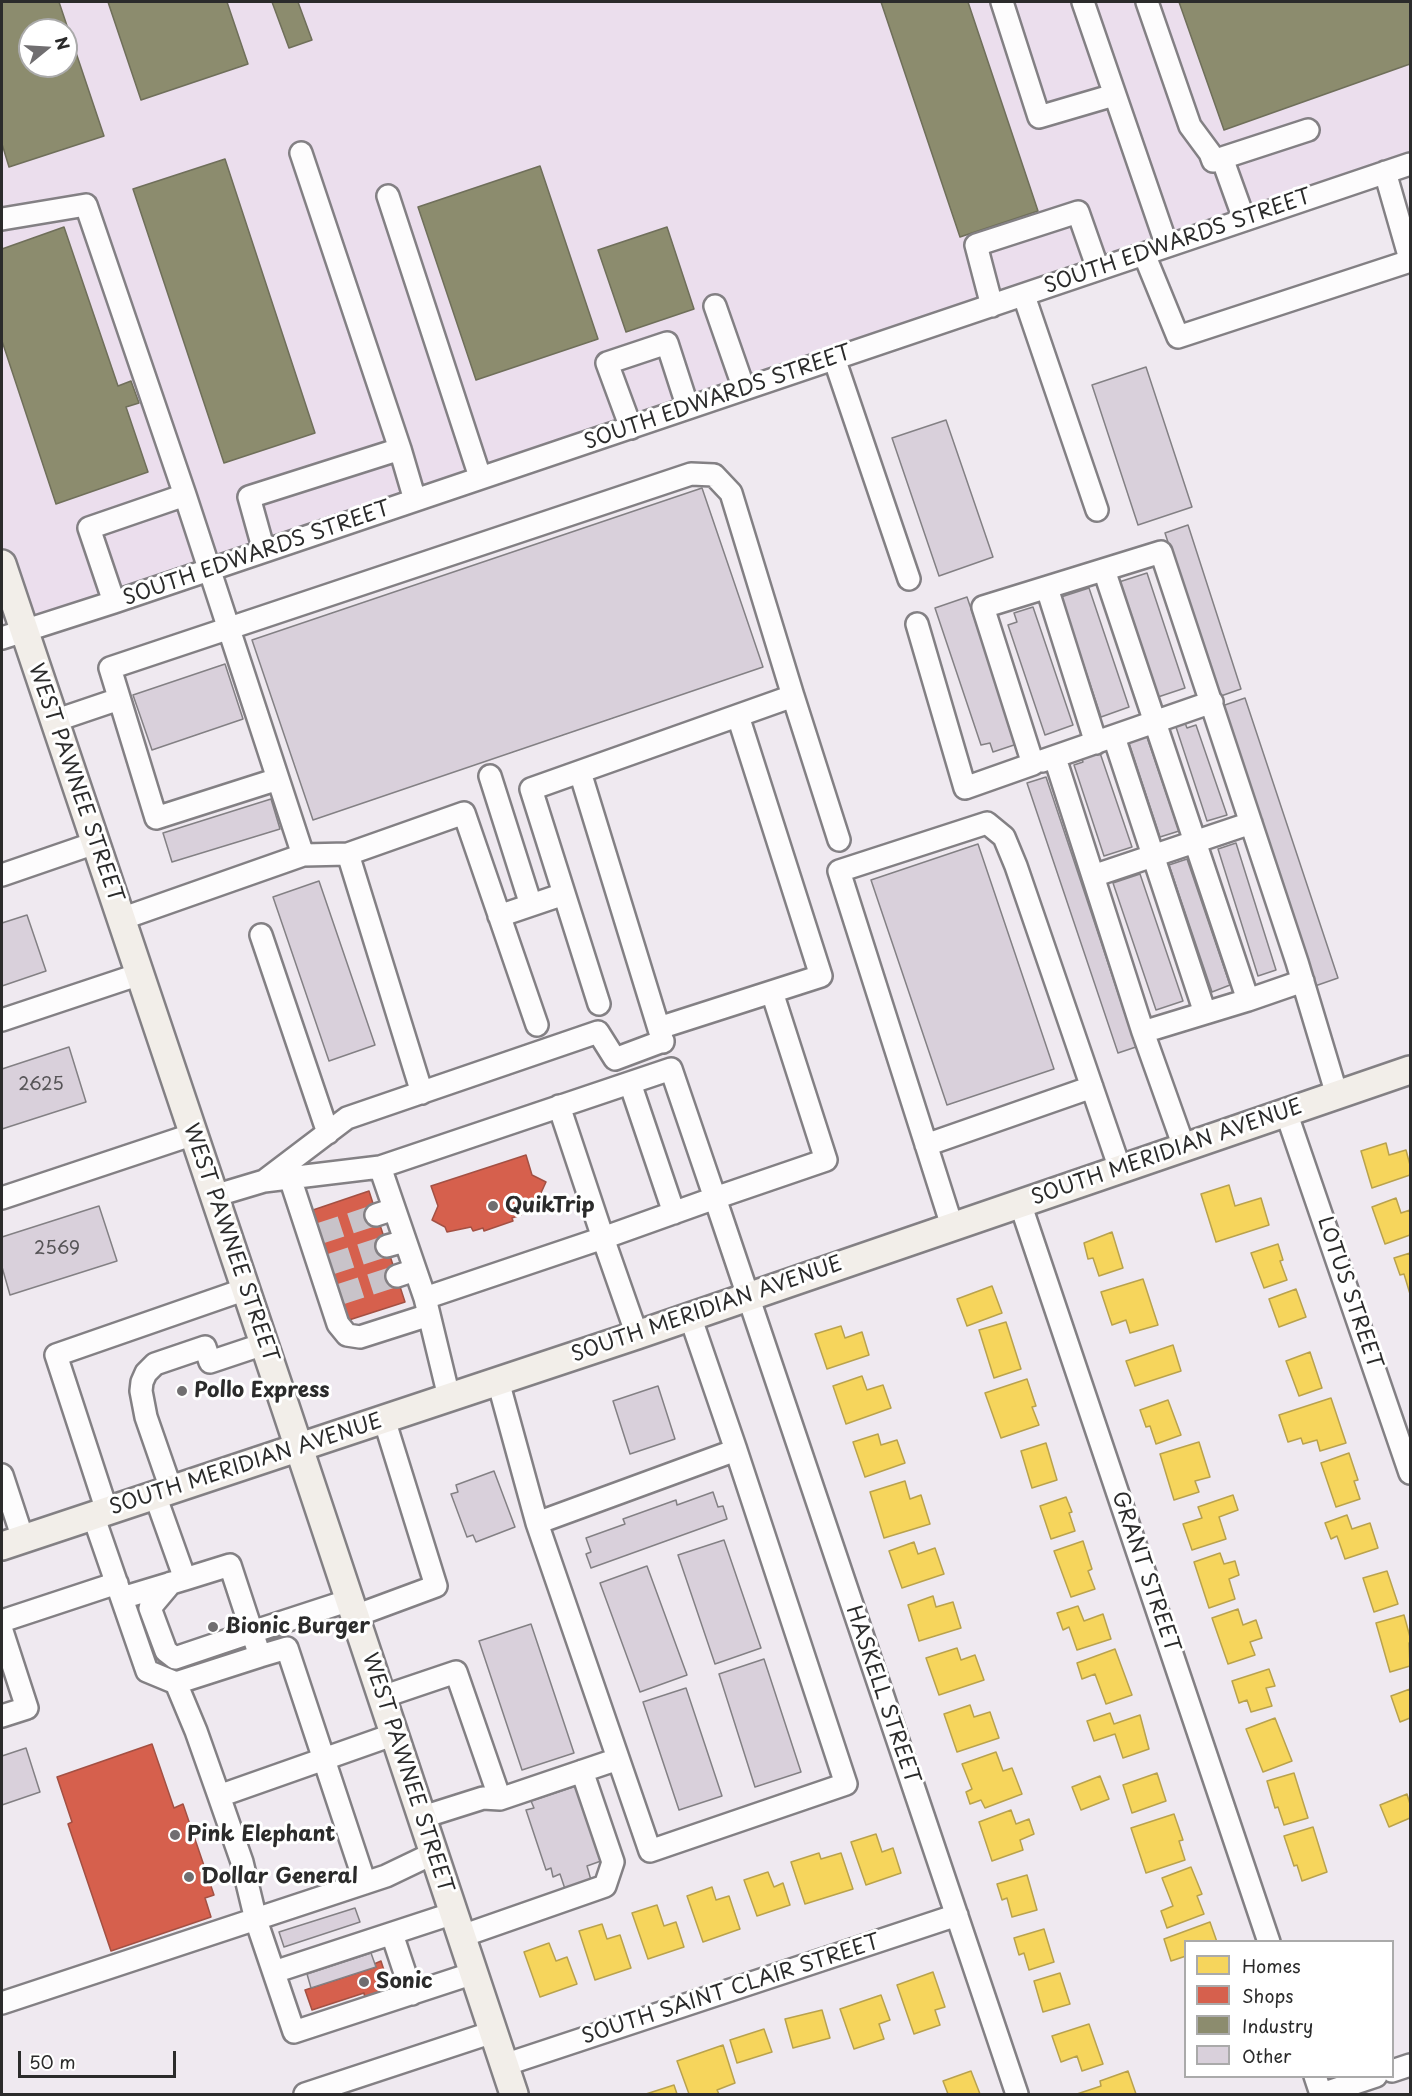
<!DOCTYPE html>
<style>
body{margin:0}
#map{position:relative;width:1412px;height:2096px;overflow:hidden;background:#efe9f0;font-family:"Playpen Sans",sans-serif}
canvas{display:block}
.frame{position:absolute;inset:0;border:3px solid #2b2b2b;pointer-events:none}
.legend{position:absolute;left:1184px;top:1940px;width:210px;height:138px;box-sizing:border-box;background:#fff;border:2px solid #aaa;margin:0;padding:8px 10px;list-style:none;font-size:18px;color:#2b2b2b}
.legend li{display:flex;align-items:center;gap:12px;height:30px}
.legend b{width:30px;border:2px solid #aaa}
.north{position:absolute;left:18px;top:18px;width:60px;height:60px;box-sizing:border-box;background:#fff;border:2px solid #aaa;border-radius:50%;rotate:72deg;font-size:16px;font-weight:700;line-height:24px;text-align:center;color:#2b2b2b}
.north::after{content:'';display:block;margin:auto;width:21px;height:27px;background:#706e70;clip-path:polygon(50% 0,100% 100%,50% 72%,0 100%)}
.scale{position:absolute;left:18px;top:2051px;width:158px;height:27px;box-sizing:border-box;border:3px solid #2b2b2b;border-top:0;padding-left:8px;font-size:18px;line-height:21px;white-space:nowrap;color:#2b2b2b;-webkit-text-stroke:4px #fff;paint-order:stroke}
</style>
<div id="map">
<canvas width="1412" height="2096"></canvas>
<div class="frame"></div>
<ul class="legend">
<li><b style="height:16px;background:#f6d55c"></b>Homes</li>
<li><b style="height:16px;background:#d6604d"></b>Shops</li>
<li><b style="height:16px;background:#8c8c6e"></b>Industry</li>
<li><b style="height:16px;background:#d9d0db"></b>Other</li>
</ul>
<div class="north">N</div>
<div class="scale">50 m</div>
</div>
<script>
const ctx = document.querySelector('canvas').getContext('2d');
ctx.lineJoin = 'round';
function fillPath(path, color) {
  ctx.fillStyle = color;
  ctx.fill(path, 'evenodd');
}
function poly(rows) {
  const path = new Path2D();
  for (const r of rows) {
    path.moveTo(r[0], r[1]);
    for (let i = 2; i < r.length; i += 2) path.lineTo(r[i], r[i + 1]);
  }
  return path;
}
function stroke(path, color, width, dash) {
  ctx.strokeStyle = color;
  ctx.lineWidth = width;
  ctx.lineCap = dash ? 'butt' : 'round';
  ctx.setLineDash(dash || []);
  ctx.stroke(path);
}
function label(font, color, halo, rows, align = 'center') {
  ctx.font = font + ' "Playpen Sans",sans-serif';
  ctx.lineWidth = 6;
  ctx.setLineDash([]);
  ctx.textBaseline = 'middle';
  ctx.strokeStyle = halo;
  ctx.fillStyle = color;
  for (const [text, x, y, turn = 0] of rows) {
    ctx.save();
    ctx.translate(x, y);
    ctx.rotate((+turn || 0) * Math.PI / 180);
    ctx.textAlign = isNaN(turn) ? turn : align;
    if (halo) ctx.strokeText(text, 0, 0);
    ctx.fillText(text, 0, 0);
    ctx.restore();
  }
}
fillPath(poly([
 [2,2,1410,2,1410,164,24,630,2,563],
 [30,30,66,30,66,66,30,66]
]), '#ebdeed');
const homes = poly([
 [1386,1143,1389,1155,1406,1150,1410,1165,1410,1175,1372,1188,1361,1151,1386,1143],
 [1229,1185,1235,1206,1261,1198,1269,1225,1216,1242,1201,1194,1229,1185],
 [1396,1198,1401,1213,1410,1210,1410,1235,1385,1244,1372,1207,1396,1198],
 [1112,1232,1123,1268,1099,1276,1093,1258,1088,1259,1084,1243,1112,1232],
 [1278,1244,1283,1260,1280,1261,1287,1280,1264,1288,1251,1253,1278,1244],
 [1410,1253,1410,1294,1404,1274,1400,1275,1394,1258,1410,1253],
 [1143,1279,1158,1325,1130,1333,1126,1320,1112,1325,1101,1292,1143,1279],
 [992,1286,1002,1313,967,1326,957,1299,992,1286],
 [1296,1289,1306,1317,1279,1327,1269,1299,1296,1289],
 [1006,1322,1021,1369,994,1378,979,1330,1006,1322],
 [841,1326,845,1338,862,1332,869,1355,827,1369,815,1334,841,1326],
 [1173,1345,1181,1371,1135,1386,1126,1361,1173,1345],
 [1310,1352,1322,1388,1299,1396,1286,1361,1310,1352],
 [862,1376,867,1390,883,1385,891,1408,846,1424,833,1386,862,1376],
 [1027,1379,1036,1406,1032,1407,1039,1425,1001,1438,985,1393,1027,1379],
 [1331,1398,1346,1443,1320,1451,1317,1440,1303,1444,1301,1438,1288,1442,1279,1415,1331,1398],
 [1168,1400,1181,1435,1156,1444,1150,1426,1146,1427,1140,1410,1168,1400],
 [878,1434,881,1445,897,1440,905,1463,865,1477,853,1442,878,1434],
 [1199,1442,1210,1477,1195,1481,1199,1492,1174,1500,1160,1454,1199,1442],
 [1046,1443,1057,1480,1032,1488,1021,1451,1046,1443],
 [1349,1453,1358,1480,1354,1481,1360,1499,1336,1507,1321,1463,1349,1453],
 [905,1481,910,1499,921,1495,930,1524,884,1538,870,1492,905,1481],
 [1233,1495,1238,1510,1219,1517,1226,1539,1192,1550,1183,1524,1202,1518,1198,1507,1233,1495],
 [1066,1497,1072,1512,1069,1513,1075,1531,1051,1539,1040,1506,1066,1497],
 [1347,1515,1352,1529,1370,1523,1378,1548,1345,1559,1337,1536,1331,1539,1325,1523,1347,1515],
 [1083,1541,1092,1569,1088,1571,1095,1589,1071,1597,1054,1551,1083,1541],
 [914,1542,918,1554,935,1548,944,1574,902,1588,889,1551,914,1542],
 [1220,1553,1224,1564,1235,1561,1239,1575,1229,1579,1235,1599,1209,1608,1194,1562,1220,1553],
 [1387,1571,1398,1604,1374,1612,1363,1578,1387,1571],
 [933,1596,936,1607,953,1602,961,1628,919,1641,908,1605,933,1596],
 [1078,1606,1084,1621,1103,1614,1111,1639,1077,1650,1069,1627,1063,1630,1057,1613,1078,1606],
 [1238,1609,1243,1625,1256,1620,1262,1638,1250,1642,1255,1655,1228,1664,1212,1618,1238,1609],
 [1404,1615,1410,1637,1410,1642,1409,1643,1410,1666,1390,1672,1376,1623,1404,1615],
 [957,1648,961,1660,975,1655,984,1680,939,1695,926,1658,957,1648],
 [1115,1649,1132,1695,1106,1704,1095,1674,1082,1679,1077,1663,1115,1649],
 [1269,1669,1275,1686,1266,1688,1272,1706,1251,1712,1247,1700,1239,1703,1232,1681,1269,1669],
 [1410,1689,1410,1718,1400,1722,1391,1696,1410,1689],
 [970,1705,974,1717,990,1712,999,1738,957,1752,944,1714,970,1705],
 [1110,1713,1114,1724,1140,1715,1149,1749,1123,1758,1115,1734,1094,1741,1087,1721,1110,1713],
 [1275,1718,1292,1761,1263,1772,1246,1729,1275,1718],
 [996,1752,1003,1771,1012,1768,1022,1794,985,1808,981,1800,970,1804,966,1792,972,1789,962,1764,996,1752],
 [1157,1773,1166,1801,1132,1813,1123,1785,1157,1773],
 [1294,1773,1308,1818,1284,1825,1278,1807,1275,1808,1267,1781,1294,1773],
 [1100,1776,1109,1799,1081,1810,1072,1787,1100,1776],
 [1407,1794,1410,1804,1410,1818,1389,1827,1380,1805,1407,1794],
 [1011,1810,1016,1824,1029,1819,1034,1834,1020,1840,1023,1850,992,1861,979,1822,1011,1810],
 [1174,1814,1183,1840,1179,1841,1185,1860,1146,1873,1131,1828,1174,1814],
 [1313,1827,1327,1872,1302,1881,1297,1865,1294,1866,1284,1836,1313,1827],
 [876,1834,882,1852,893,1848,901,1873,866,1885,851,1842,876,1834],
 [819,1853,821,1859,841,1853,853,1889,805,1904,791,1862,819,1853],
 [1191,1867,1202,1894,1197,1896,1204,1914,1167,1928,1161,1911,1173,1906,1162,1878,1191,1867],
 [768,1872,774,1887,783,1883,790,1905,757,1916,744,1880,768,1872],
 [1027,1875,1037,1910,1012,1917,1007,1898,1002,1900,997,1884,1027,1875],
 [712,1887,716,1900,729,1896,740,1929,703,1942,687,1896,712,1887],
 [657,1905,664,1926,676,1922,684,1947,648,1959,632,1913,657,1905],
 [1210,1922,1217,1942,1186,1942,1186,1956,1171,1961,1164,1939,1210,1922],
 [602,1924,607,1939,620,1935,631,1968,595,1980,579,1931,602,1924],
 [1044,1929,1054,1962,1029,1970,1024,1953,1019,1955,1014,1938,1044,1929],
 [549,1943,556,1961,567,1957,577,1984,540,1997,524,1952,549,1943],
 [933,1972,945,2007,935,2010,940,2025,914,2034,897,1985,933,1972],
 [1060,1973,1070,2004,1043,2012,1034,1981,1060,1973],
 [881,1995,890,2020,879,2024,884,2039,854,2049,840,2009,881,1995],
 [822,2010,830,2038,793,2048,785,2019,822,2010],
 [1089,2024,1103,2064,1082,2071,1077,2056,1061,2062,1052,2036,1089,2024],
 [764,2029,772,2052,737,2063,730,2040,764,2029],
 [723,2045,735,2083,717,2090,719,2094,689,2094,677,2061,723,2045],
 [971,2071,980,2094,948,2094,943,2081,971,2071],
 [1128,2071,1136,2094,1077,2094,1101,2086,1100,2081,1128,2071],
 [674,2085,677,2094,646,2094,674,2085]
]);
fillPath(homes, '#f6d55c');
stroke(homes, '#b9a24d', 1.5);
const shops = poly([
 [526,1155,532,1175,546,1182,540,1195,542,1201,532,1204,533,1206,520,1211,521,1215,512,1218,513,1221,484,1231,483,1228,473,1231,471,1227,447,1232,445,1227,432,1220,438,1206,431,1186,526,1155],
 [369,1191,405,1302,349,1320,313,1210,369,1191],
 [152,1744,174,1808,183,1804,214,1895,205,1898,211,1917,111,1951,68,1824,72,1822,57,1777,152,1744],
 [381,1961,390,1989,365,1998,364,1993,312,2010,305,1990,376,1967,374,1964,381,1961]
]);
fillPath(shops, '#d6604d');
stroke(shops, '#a35043', 1.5);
const industry = poly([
 [2,2,59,2,104,136,9,167,2,144,2,2],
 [30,30,66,30,66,66,30,66,30,30],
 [108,2,227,2,248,64,141,100,108,2],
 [272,2,298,2,312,40,289,48,272,2],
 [881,2,968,2,1038,211,960,237,881,2],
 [1179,2,1410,2,1410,64,1224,130,1179,2],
 [225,159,315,433,224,463,133,189,225,159],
 [540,166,598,339,476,380,418,207,540,166],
 [64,227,118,386,131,381,139,403,126,407,148,472,56,504,2,341,2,249,64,227],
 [667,227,694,309,626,332,598,250,667,227]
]);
fillPath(industry, '#8c8c6e');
stroke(industry, '#6f6f5a', 1.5);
const building = poly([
 [1146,367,1192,507,1138,525,1092,385,1146,367],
 [946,420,993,557,939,576,892,438,946,420],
 [702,488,763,667,313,820,252,640,702,488],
 [1188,525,1241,689,1218,697,1165,533,1188,525],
 [1147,573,1185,688,1158,697,1119,582,1147,573],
 [1089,588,1129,707,1101,717,1061,597,1089,588],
 [967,597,1017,744,993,752,990,743,981,745,935,608,967,597],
 [1033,607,1073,725,1045,735,1008,625,1017,622,1014,613,1033,607],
 [225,664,243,719,152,750,133,695,225,664],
 [1245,698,1338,978,1315,986,1222,706,1245,698],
 [1183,718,1187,728,1196,725,1227,815,1207,821,1174,721,1183,718],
 [1145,731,1179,831,1160,837,1127,737,1145,731],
 [1098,747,1132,847,1104,856,1074,765,1083,762,1080,753,1098,747],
 [1046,777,1136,1047,1118,1053,1027,783,1046,777],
 [271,799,280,829,172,862,163,833,271,799],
 [1236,843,1276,970,1258,976,1218,849,1236,843],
 [978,844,1054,1069,947,1105,871,880,978,844],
 [1187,859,1230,985,1212,992,1169,865,1187,859],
 [1140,874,1183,1001,1156,1010,1113,883,1140,874],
 [319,881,375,1045,329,1061,273,897,319,881],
 [27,915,46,971,2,986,2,923,27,915],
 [69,1047,86,1102,2,1129,2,1069,69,1047],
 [99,1206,117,1261,10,1295,2,1267,2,1237,99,1206],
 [658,1386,675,1439,630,1454,613,1401,658,1386],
 [494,1471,515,1527,476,1542,473,1535,467,1537,451,1494,458,1492,456,1485,494,1471],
 [713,1492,718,1507,723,1506,727,1519,591,1568,586,1554,591,1552,586,1538,625,1524,623,1519,676,1500,677,1505,713,1492],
 [724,1540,761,1648,715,1664,678,1555,724,1540],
 [647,1566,687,1675,640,1692,600,1583,647,1566],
 [531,1624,574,1753,522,1770,479,1641,531,1624],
 [764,1659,801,1772,755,1787,719,1674,764,1659],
 [686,1688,722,1796,679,1810,643,1702,686,1688],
 [26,1748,40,1792,2,1805,2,1756,26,1748],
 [576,1786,601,1861,587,1866,591,1880,565,1889,560,1874,553,1877,551,1868,546,1870,526,1810,534,1808,531,1801,576,1786],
 [355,1908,360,1922,284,1947,279,1932,355,1908],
 [371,1953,376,1967,311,1988,307,1974,371,1953]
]);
fillPath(building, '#d9d0db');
stroke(building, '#838084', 1.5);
stroke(poly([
 [321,1233,376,1215],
 [331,1264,387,1246],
 [341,1294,397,1276]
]), '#c8c3c9', 21, [21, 10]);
const minor = poly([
 [1002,2,1039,117,1114,95],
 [1083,2,1167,246],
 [1147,2,1190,126,1210,153,1213,161,1308,130],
 [301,153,400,449,415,500],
 [1222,158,1244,219],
 [1385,172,1410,259],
 [388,196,480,477],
 [2,219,86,205,185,495,303,855,121,919],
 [1144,254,1178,337,1410,261],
 [1024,296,1097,510],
 [715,306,744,389],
 [992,306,976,245,1078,212,1098,269],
 [834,358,909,579],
 [631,428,607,363,667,343,688,408],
 [264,551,249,497,400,449],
 [1104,570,1248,1000,1303,981],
 [1047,588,1096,743],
 [114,602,89,528,185,495],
 [917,624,965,788,1033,764,983,607,1161,552,1297,962,1337,1095],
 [2,638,114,602,1410,164],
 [54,721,119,699],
 [1114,737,1205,1013],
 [1055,758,1143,1032,1248,1000],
 [1042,761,1212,702],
 [580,772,663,1042],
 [490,776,531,905],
 [278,779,156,818,110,668,691,474,714,475,731,493,793,696],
 [348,854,422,1093],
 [303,855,348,854,464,813,537,1025],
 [2,875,95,843],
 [1093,876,1251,823],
 [499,916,564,894],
 [261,935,328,1133],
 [599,1004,531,789,793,696,839,840],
 [2,1020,140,974],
 [659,1028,821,976,738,716],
 [1143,1032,1184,1147],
 [630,1083,674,1213],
 [1286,1112,1410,1473],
 [926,1145,1092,1087],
 [380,1167,671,1069,715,1198,826,1160,772,992],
 [290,1178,338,1324,347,1335,360,1337,429,1315],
 [264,1181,347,1118,598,1032,615,1059,663,1041],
 [214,1196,264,1181,380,1167,425,1298],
 [2,1198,194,1134],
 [1020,1203,1269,1942],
 [376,1215,394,1209],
 [952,1226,839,871,987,823,1004,837,1016,866,1120,1169],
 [387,1246,405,1241],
 [397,1276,415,1270],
 [690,1316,736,1450],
 [637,1335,603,1238,715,1198,1017,2094],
 [498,1381,537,1523,650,1851,846,1784,736,1450,537,1523],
 [449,1397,425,1298,603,1238,559,1106],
 [2,1475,23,1539],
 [171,1489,146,1417,141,1391,142,1382,146,1373,155,1364,205,1347,210,1362,264,1344],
 [107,1511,56,1355,246,1289],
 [93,1515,147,1671,176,1683,260,1656,252,1632,350,1600],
 [171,1583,150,1608,166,1651,175,1658,252,1632,230,1565,185,1579],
 [122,1598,185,1579,155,1495],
 [355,1616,436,1586,384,1419],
 [2,1621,117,1583],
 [2,1631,27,1708,2,1716],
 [260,1656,287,1648,365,1883],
 [176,1683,196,1731,219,1796],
 [382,1697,456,1672,500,1799],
 [395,1734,219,1796,242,1862,256,1920,294,2032,474,1973],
 [423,1817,483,1798,500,1799,618,1759],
 [392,1934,412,1994],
 [462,1936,605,1886,613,1862,582,1771],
 [274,1972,454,1913],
 [2,2003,386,1876,434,1853],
 [504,2065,957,1915],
 [1392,2071,1410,2065],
 [1315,2076,1321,2094],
 [305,2094,493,2032],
 [1322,2094,1376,2076]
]);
const major = poly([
 [2,564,285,1406,514,2094],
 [2,1546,637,1335,1410,1070]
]);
stroke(minor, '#838084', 26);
stroke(major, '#838084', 32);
stroke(minor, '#fdfcfd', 21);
stroke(major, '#f2eee9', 27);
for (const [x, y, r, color] of [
 [493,1206,6,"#706e70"],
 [182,1391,6,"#706e70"],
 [213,1627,6,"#706e70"],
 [175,1835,6,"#706e70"],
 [189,1877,6,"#706e70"],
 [364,1982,6,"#706e70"]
]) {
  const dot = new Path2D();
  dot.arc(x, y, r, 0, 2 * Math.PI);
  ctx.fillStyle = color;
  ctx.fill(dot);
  stroke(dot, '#fff', 2);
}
label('18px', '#565457', null, [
 ["2625",41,1085],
 ["2569",57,1249]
]);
label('21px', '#2b2b2b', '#fff', [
 ["SOUTH EDWARDS STREET",1178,242,-19],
 ["SOUTH EDWARDS STREET",718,398,-19],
 ["SOUTH EDWARDS STREET",257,554,-19],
 ["WEST PAWNEE STREET",75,783,71],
 ["SOUTH MERIDIAN AVENUE",1167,1153,-19],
 ["WEST PAWNEE STREET",230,1243,71],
 ["LOTUS STREET",1349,1293,71],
 ["SOUTH MERIDIAN AVENUE",707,1310,-19],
 ["SOUTH MERIDIAN AVENUE",246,1465,-18],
 ["GRANT STREET",1145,1572,71],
 ["HASKELL STREET",882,1695,71],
 ["WEST PAWNEE STREET",407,1773,72],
 ["SOUTH SAINT CLAIR STREET",731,1990,-18]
]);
label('bold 21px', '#2b2b2b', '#fff', [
 ["QuikTrip",505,1206],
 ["Pollo Express",194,1391],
 ["Bionic Burger",225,1627],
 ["Pink Elephant",187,1835],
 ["Dollar General",201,1877],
 ["Sonic",376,1982]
], 'left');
</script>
